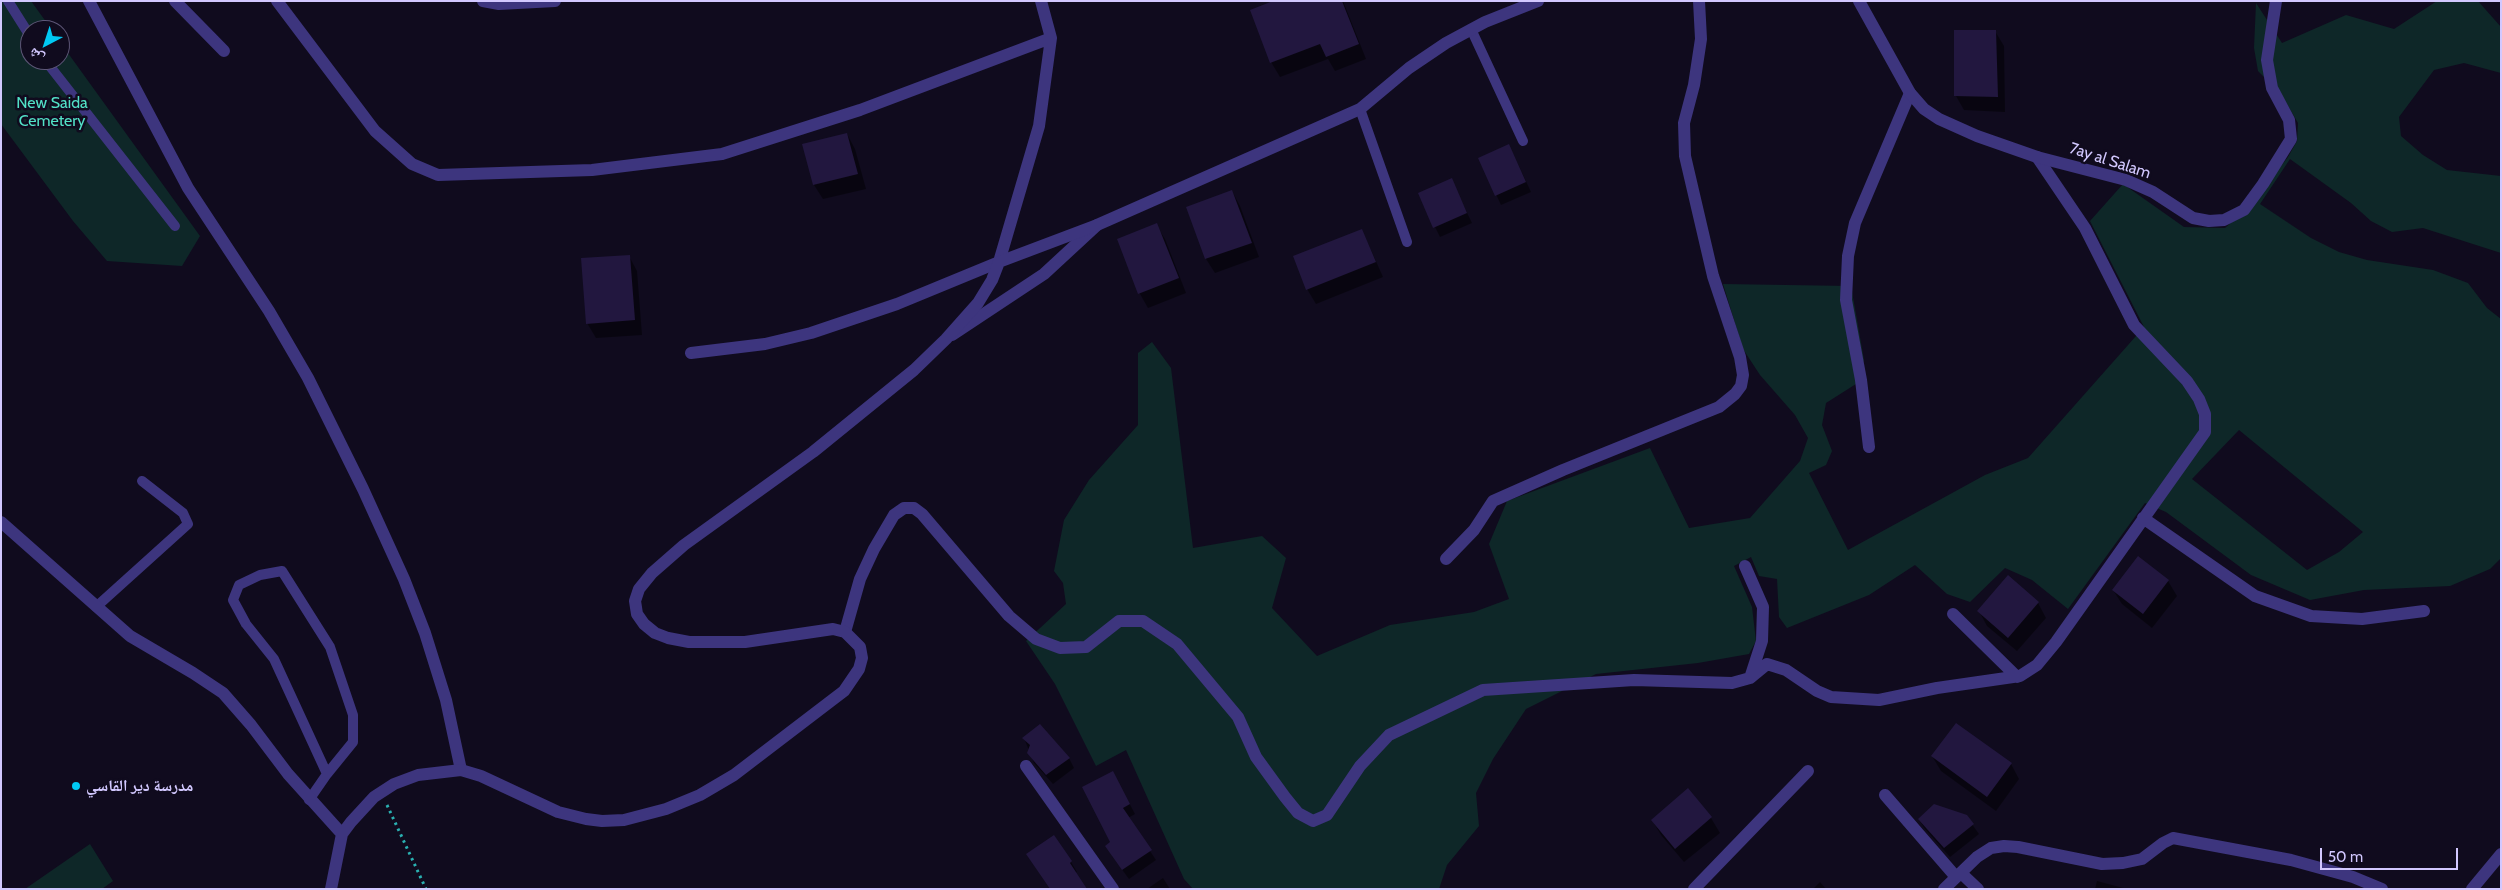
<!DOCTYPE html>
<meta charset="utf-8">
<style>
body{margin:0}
#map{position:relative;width:2502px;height:890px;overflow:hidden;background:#100b1e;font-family:Cabin,"Noto Naskh Arabic",sans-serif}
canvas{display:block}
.frame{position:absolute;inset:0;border:2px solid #d2c8ff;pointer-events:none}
.north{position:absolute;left:20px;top:20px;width:50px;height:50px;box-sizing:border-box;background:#100b1e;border:1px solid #5e5778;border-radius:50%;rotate:220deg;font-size:14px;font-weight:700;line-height:20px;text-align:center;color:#d2c8ff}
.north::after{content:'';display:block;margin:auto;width:18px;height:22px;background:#00c9f3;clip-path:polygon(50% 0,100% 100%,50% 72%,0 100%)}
.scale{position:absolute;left:2320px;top:848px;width:138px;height:22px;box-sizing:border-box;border:2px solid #d2c8ff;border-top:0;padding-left:6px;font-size:15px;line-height:18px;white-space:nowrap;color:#d2c8ff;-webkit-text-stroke:4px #100b1e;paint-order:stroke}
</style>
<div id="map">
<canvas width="2502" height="890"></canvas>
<div class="frame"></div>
<div class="north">ش</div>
<div class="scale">50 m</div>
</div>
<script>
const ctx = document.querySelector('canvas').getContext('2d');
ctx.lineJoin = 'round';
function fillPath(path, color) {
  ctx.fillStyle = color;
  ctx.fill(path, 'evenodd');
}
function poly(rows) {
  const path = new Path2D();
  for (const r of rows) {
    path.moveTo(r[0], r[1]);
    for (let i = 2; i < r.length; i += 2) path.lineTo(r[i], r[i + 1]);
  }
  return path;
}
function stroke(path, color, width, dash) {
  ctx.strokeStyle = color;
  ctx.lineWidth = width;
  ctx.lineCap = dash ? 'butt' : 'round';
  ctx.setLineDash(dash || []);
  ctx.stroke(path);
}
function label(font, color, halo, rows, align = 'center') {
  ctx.font = font + ' Cabin,"Noto Naskh Arabic",sans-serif';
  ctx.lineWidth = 5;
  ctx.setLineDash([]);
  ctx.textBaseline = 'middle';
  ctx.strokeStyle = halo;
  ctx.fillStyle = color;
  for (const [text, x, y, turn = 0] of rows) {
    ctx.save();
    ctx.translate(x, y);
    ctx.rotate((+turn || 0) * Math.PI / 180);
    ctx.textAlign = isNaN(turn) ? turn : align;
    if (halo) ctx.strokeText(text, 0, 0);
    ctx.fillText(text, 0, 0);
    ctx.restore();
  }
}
fillPath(poly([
 [1,1,31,1,52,30,30,30,30,60,60,60,60,42,200,236,182,266,107,261,73,221,1,124],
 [2437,1,2478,1,2501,27,2501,73,2464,63,2434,70,2399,117,2401,136,2423,155,2447,170,2501,176,2501,253,2423,228,2392,232,2371,221,2351,203,2290,159,2260,204,2311,238,2339,252,2367,260,2433,270,2468,283,2487,308,2501,319,2501,558,2490,569,2450,586,2364,590,2310,600,2251,575,2166,512,2145,503,2068,609,2032,580,2005,568,1970,602,1947,594,1915,565,1869,595,1787,628,1779,617,1777,579,1759,576,1751,557,1734,566,1752,607,1756,641,1749,654,1698,663,1596,674,1526,709,1493,759,1476,793,1479,826,1447,865,1439,889,1193,889,1184,879,1126,750,1096,766,1055,684,1026,641,1066,604,1063,583,1054,571,1064,520,1089,480,1138,425,1138,353,1152,342,1171,368,1193,548,1262,536,1286,558,1272,608,1317,656,1390,625,1474,612,1509,599,1489,544,1507,501,1650,448,1689,528,1750,518,1800,461,1808,438,1795,415,1760,375,1743,349,1723,284,1851,286,1864,360,1856,384,1826,403,1822,425,1832,451,1826,465,1809,473,1848,550,1985,475,2028,458,2144,327,2090,221,2123,184,2184,227,2225,228,2252,204,2288,157,2297,141,2298,123,2281,94,2258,71,2254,48,2256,3,2282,43,2346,15,2394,29],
 [2239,430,2363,532,2339,552,2307,570,2192,479],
 [90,844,113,881,102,889,25,889]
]), '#0e2728');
fillPath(poly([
 [1296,1,1343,1,1366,59,1335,71,1328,59,1280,77,1271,62],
 [1995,31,2004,46,2005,112,1964,110,1956,96],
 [847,134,855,149,866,189,823,199,814,185],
 [1509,145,1531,192,1501,205,1479,158],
 [1451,180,1472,223,1440,237,1435,227],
 [1232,191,1240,206,1259,257,1215,273,1206,259,1188,208],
 [1156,225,1165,239,1186,293,1148,308,1140,294,1118,240],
 [1362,230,1383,277,1316,304,1307,289],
 [629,256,637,271,642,335,596,338,587,323],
 [2138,558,2168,581,2177,596,2152,628,2122,604,2113,590],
 [2038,603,2046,618,2017,651,1987,626,1979,611],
 [1024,738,1069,758,1074,768,1053,784,1034,763],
 [1932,756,2011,764,2019,779,1996,811,1941,771],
 [1118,782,1135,814,1128,818,1156,860,1129,879,1112,856],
 [1688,790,1711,818,1720,833,1684,862,1661,835,1652,820],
 [1966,816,1979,834,1950,857,1925,829,1919,820],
 [1054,836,1071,862,1077,872,1075,873,1085,889,1050,889,1033,864,1027,855],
 [1163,878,1170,889,1147,889],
 [2097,881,2127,889,2095,889],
 [1820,882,1826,889,1813,889]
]), '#0007');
fillPath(poly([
 [1273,1,1342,1,1359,44,1326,57,1320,44,1270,63,1250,10],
 [1954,30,1996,30,1998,97,1954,96],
 [847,133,858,174,813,185,802,144],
 [1509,144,1526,182,1495,196,1478,158],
 [1452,178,1467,213,1433,228,1418,193],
 [1232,190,1252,243,1205,259,1186,207],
 [1157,223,1179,278,1138,294,1117,239],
 [1362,229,1376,262,1306,290,1293,256],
 [630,255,635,320,586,324,581,258],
 [2138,556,2169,580,2143,614,2112,590],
 [2008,575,2039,602,2008,638,1977,611],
 [1956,723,2012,763,1987,797,1931,756],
 [1040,724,1070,758,1046,775,1027,753,1030,745,1022,738],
 [1113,771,1130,804,1123,808,1152,850,1122,870,1105,846,1110,842,1082,787],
 [1688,788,1712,817,1675,849,1651,820],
 [1934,804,1967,815,1974,824,1944,848,1918,819],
 [1054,835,1072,861,1070,863,1087,889,1050,889,1026,854]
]), '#22173f');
stroke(poly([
 [387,805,426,889]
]), '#2ab0b1', 3, [2.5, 4]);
stroke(poly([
 [8,1,30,36],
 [1471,29,1523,141],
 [45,60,175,226],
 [1360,109,1407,242],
 [96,607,188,524,183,513,142,481],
 [309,800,327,774,274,659,246,624,233,600,239,585,260,575,282,571,330,647,353,715,353,742,327,774]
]), '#3d357e', 10);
stroke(poly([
 [89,1,188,188,269,311,308,378,363,489,404,579,425,633,446,700,461,770],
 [175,1,224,51],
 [277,1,375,131,412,164,438,175,592,170,722,154,860,110,1051,38],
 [483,1,499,4,555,1],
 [952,335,1044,274,1097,225],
 [691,353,765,344,811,333,897,304,999,262,1039,126,1051,38,1041,1],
 [1869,447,1861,380,1846,300,1848,256,1855,223,1910,93],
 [2143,518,2255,596,2311,616,2362,619,2424,611],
 [1446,559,1474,530,1493,501,1563,470,1719,407,1735,394,1741,386,1743,375,1740,357,1713,276,1685,156,1684,123,1694,85,1701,39,1699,1],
 [1745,566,1763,607,1762,641,1750,678],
 [1953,614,2017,677],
 [845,632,860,579,874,549,894,515,904,508,914,508,922,514,1009,616,1036,639,1060,648,1086,647,1119,621,1143,621,1177,644,1238,717,1256,757,1285,797,1298,813,1313,821,1327,815,1360,766,1389,735,1483,690,1634,680,1732,683,1750,678,1767,664,1786,670,1817,691,1831,697,1879,700,1937,688,2020,676,2037,665,2056,642,2205,432,2205,414,2199,399,2187,381,2134,325,2085,228,2037,157],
 [1026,766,1113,889],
 [1885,795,1956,877],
 [1961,873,1978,889],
 [1694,889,1808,771],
 [1944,889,1977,857,1991,848,2004,846,2018,847,2102,864,2123,863,2142,859,2163,843,2173,838,2291,860,2353,877,2382,889],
 [2472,889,2501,854]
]), '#3d357e', 12);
stroke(poly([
 [1859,1,1910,93,1924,109,1939,119,1977,136,2037,157,2126,180,2153,192,2193,218,2209,221,2224,220,2244,210,2263,184,2291,139,2289,120,2272,88,2267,60,2276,1],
 [1,522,130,636,193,673,223,693,251,725,288,774,342,834],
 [331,889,342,834,351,822,374,797,394,784,418,775,461,770,481,776,558,812,586,819,602,821,624,820,666,809,700,795,734,775,844,691,859,669,862,658,860,647,845,632,833,629,745,642,689,642,668,638,655,633,644,624,637,614,635,601,639,589,652,573,684,545,813,452,914,370,946,339,978,303,992,280,999,262,1097,225,1360,109,1409,68,1446,43,1485,22,1538,1]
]), '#3d357e', 12);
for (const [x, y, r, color] of [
 [76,786,5,"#00c9f3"]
]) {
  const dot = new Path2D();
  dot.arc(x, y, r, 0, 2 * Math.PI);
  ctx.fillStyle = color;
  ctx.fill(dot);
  stroke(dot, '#100b1e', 2);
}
label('16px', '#52e1c7', '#100b1e', [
 ["New Saida",52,103],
 ["Cemetery",52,121]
]);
label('16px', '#d2c8ff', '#100b1e', [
 ["7ay al Salam",2110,161,18]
]);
label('bold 16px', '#d2c8ff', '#100b1e', [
 ["مدرسة دير القاسي",86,786]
], 'left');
</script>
